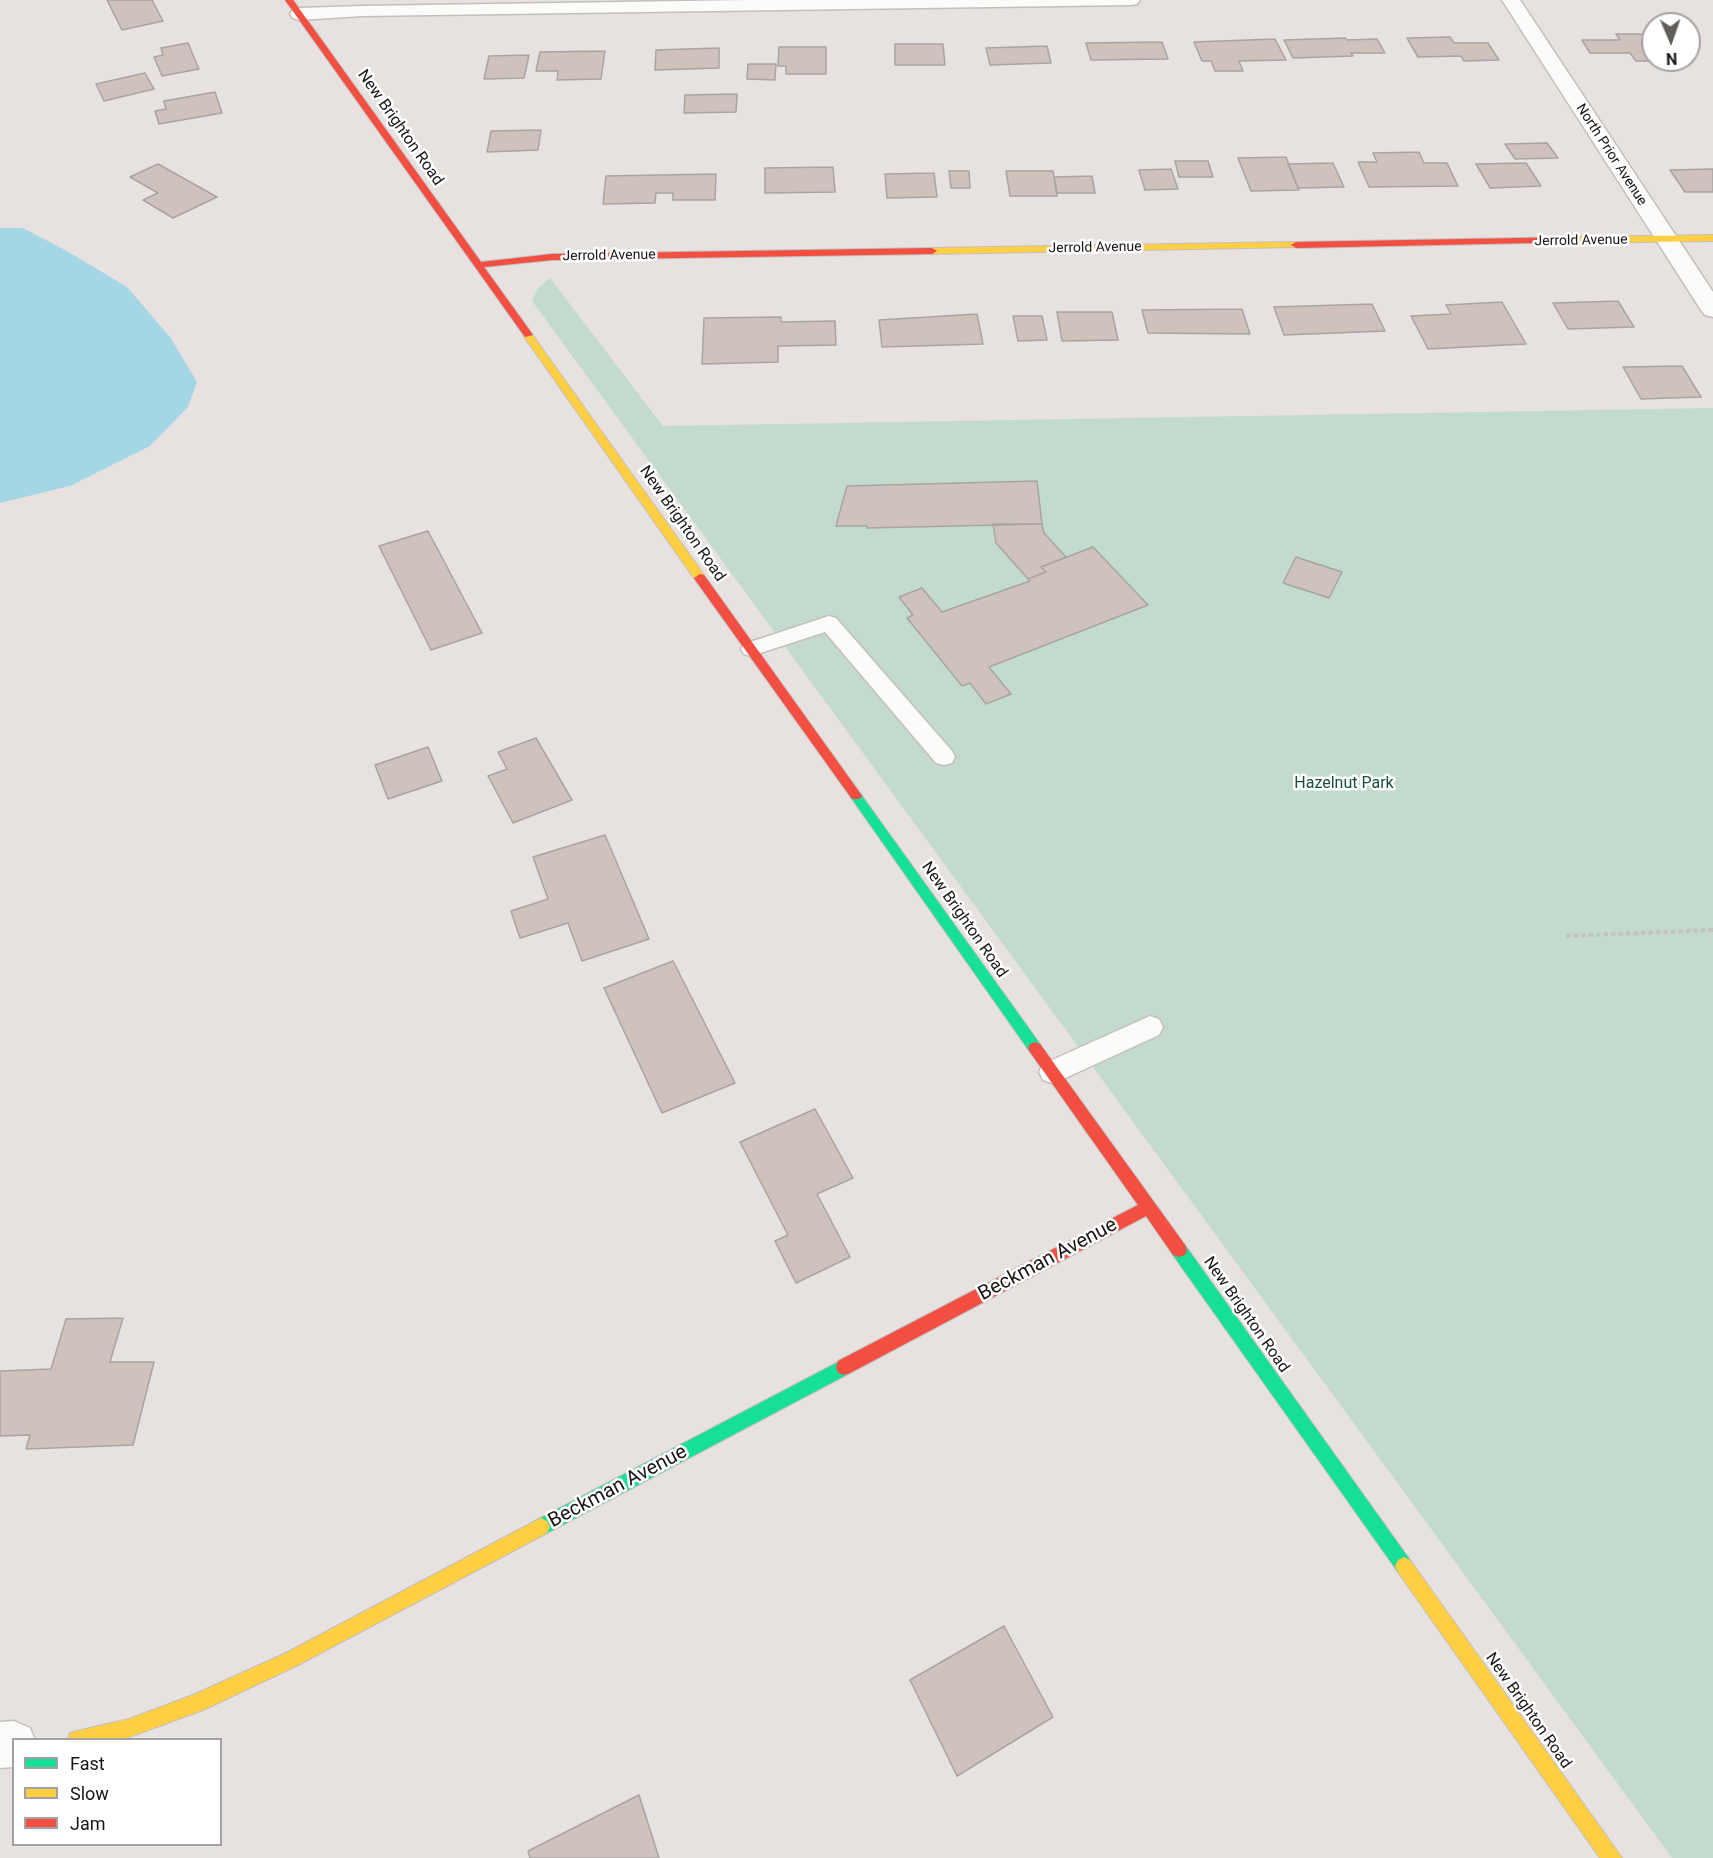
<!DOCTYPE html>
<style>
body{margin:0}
#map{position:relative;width:1713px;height:1858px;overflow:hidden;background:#e7e2e0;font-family:Roboto,sans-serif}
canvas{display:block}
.legend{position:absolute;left:12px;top:1738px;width:210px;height:108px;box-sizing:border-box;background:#fff;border:2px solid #a3a1a1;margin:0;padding:8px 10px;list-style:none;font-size:18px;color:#181513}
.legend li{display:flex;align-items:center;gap:12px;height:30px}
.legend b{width:30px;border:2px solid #a3a1a1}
.north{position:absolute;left:1641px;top:12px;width:60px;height:60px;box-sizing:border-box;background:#fff;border:2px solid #a3a1a1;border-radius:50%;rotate:178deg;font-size:16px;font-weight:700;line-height:24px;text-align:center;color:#181513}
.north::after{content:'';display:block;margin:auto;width:21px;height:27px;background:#605d5b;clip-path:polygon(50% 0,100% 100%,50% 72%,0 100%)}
</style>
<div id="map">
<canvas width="1713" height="1858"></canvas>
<ul class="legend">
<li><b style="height:8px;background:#16e098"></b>Fast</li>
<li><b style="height:8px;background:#ffcf43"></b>Slow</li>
<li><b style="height:8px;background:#f24e42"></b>Jam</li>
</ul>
<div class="north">N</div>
</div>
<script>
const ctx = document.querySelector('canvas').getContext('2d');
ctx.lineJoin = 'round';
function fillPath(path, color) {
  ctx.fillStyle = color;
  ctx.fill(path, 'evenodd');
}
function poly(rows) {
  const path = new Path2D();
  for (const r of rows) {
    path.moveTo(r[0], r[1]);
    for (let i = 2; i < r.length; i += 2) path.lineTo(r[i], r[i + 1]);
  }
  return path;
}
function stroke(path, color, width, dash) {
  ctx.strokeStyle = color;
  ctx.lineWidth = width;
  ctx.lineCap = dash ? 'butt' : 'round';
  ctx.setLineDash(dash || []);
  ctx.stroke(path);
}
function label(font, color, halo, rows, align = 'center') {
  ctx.font = font + ' Roboto,sans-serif';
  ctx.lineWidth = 5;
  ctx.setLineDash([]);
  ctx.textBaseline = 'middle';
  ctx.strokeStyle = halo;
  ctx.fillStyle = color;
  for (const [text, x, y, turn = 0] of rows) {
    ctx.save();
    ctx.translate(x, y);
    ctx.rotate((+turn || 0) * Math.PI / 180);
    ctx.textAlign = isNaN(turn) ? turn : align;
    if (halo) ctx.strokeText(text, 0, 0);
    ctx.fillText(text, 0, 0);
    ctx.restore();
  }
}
fillPath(poly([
 [550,278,663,426,1713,408,1713,1858,1672,1858,532,301,537,289]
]), '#c3dbcd');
fillPath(poly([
 [0,228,23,228,67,251,127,287,170,337,197,382,188,407,150,446,70,486,0,503]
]), '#a5d6e6');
const building = poly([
 [107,0,152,0,163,21,122,30,107,0],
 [1616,34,1653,34,1653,60,1683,61,1636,61,1630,53,1590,53,1582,40,1620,40,1616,34],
 [1450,37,1454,43,1488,43,1499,60,1464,61,1461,56,1418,57,1407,38,1450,37],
 [1345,38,1347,40,1377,39,1385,53,1351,53,1353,56,1293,58,1284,40,1345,38],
 [1275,39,1286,60,1239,61,1243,71,1215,71,1211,61,1202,61,1194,42,1275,39],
 [1162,42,1168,59,1091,60,1086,43,1162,42],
 [188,43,199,69,162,76,154,57,163,55,161,48,188,43],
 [895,44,943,44,945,65,895,65,895,44],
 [1047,46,1051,63,990,65,986,48,1047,46],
 [779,47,826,47,826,74,786,74,786,66,778,66,779,47],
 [719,48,719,68,655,70,656,50,719,48],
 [605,51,601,79,557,80,558,71,536,71,540,52,605,51],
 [529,55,524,78,484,79,489,56,529,55],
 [748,64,776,64,775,80,747,79,748,64],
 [145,73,154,89,104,101,96,84,145,73],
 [215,92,222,113,159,124,155,111,166,109,164,101,215,92],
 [737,94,736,112,684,113,685,95,737,94],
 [541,130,538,150,487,152,491,131,541,130],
 [1547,143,1558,158,1515,159,1505,144,1547,143],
 [1419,152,1424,163,1447,163,1458,186,1369,187,1358,162,1377,162,1373,153,1419,152],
 [1286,157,1299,190,1251,191,1238,158,1286,157],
 [1175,161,1208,161,1213,177,1179,177,1175,161],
 [1333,163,1344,187,1298,188,1288,164,1333,163],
 [1526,163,1541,186,1490,188,1476,164,1526,163],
 [158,164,217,197,173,218,143,200,158,193,130,177,158,164],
 [833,167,835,192,765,193,765,168,833,167],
 [1171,169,1178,189,1145,190,1139,170,1171,169],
 [1713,169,1713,192,1685,192,1670,170,1713,169],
 [949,171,969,171,970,188,951,188,949,171],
 [1006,171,1053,171,1057,196,1010,196,1006,171],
 [934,173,937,197,887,198,885,174,934,173],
 [716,174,715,200,673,200,673,193,656,193,655,203,603,204,606,176,716,174],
 [1092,176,1095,193,1057,193,1054,177,1092,176],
 [1618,301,1634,327,1568,329,1553,303,1618,301],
 [1502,302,1526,344,1428,349,1411,316,1451,314,1446,305,1502,302],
 [1372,304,1385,331,1284,335,1274,307,1372,304],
 [1242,309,1250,334,1148,333,1142,310,1242,309],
 [1057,312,1112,312,1118,340,1062,341,1057,312],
 [977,314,983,344,882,347,879,320,977,314],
 [1013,316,1042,316,1047,340,1018,341,1013,316],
 [781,317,781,322,835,321,836,345,778,346,778,362,702,364,704,318,781,317],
 [1682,366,1701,397,1641,399,1623,367,1682,366],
 [1037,481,1042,524,867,528,867,526,836,526,847,486,1037,481],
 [993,524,1042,524,1044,533,1066,557,1041,567,1046,572,1028,579,996,543,993,524],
 [428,531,482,633,431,650,379,546,428,531],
 [1093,547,1148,605,989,667,1011,694,986,704,970,683,962,686,907,618,913,615,899,597,922,588,942,612,1030,581,1028,579,1046,572,1041,567,1093,547],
 [1296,557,1342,572,1329,598,1283,583,1296,557],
 [536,738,572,800,513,823,488,776,507,769,498,752,536,738],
 [428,747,442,781,388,799,375,765,428,747],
 [605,835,649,939,582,961,568,923,520,938,511,911,548,899,533,857,605,835],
 [673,961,735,1083,662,1113,604,988,673,961],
 [815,1109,853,1178,817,1194,850,1257,796,1283,775,1241,788,1235,740,1142,815,1109],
 [123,1318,110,1362,154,1362,133,1445,26,1449,30,1435,0,1436,0,1371,51,1369,66,1319,123,1318],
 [1004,1626,1053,1717,957,1776,910,1680,1004,1626],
 [639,1795,659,1858,530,1858,528,1851,639,1795]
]);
fillPath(building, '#cfc2bc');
stroke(building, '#a8a4a2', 1.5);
const lane = poly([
 [829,616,836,618,952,751,955,757,952,763,944,765,936,763,825,632,751,656,744,654,741,649,744,644,829,616],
 [1150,1016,1159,1019,1163,1027,1159,1035,1061,1080,1052,1083,1043,1080,1039,1072,1043,1064,1150,1016]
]);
const street = poly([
 [749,0,1140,0,1137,4,1131,5,363,16,299,20,293,18,290,14,293,10,299,8,363,6,749,0],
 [1502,0,1520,0,1713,292,1713,317,1705,315,1701,310,1502,0],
 [14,1721,30,1728,35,1740,14,1740,14,1767,0,1768,0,1722,14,1721]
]);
const fast = poly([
 [856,791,860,793,1040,1044,1042,1048,1040,1052,1035,1054,1030,1052,852,799,850,796,856,791],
 [1179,1243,1185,1245,1410,1560,1413,1566,1410,1572,1404,1575,1398,1572,1173,1255,1171,1250,1173,1245,1179,1243],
 [844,1359,850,1361,852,1367,850,1373,547,1533,541,1536,535,1533,532,1527,535,1521,844,1359]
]);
const slow = poly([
 [1713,235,1713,241,1576,243,1572,240,1576,237,1713,235],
 [1296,242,1301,245,1299,247,932,254,927,251,932,248,1296,242],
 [528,332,531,333,704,575,704,581,696,581,523,335,528,332],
 [541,1518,547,1521,550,1527,547,1533,296,1666,203,1710,129,1737,120,1740,68,1740,70,1733,77,1731,129,1719,193,1695,284,1654,541,1518],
 [1404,1557,1410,1560,1622,1858,1600,1858,1398,1572,1395,1566,1398,1560,1404,1557]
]);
const jam = poly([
 [285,0,293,0,481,262,552,254,932,248,937,251,932,254,552,260,484,267,533,335,525,337,285,0],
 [1576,237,1580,240,1579,242,1296,248,1291,245,1296,242,1576,237],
 [700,574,704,575,860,793,862,796,860,799,852,799,696,581,694,578,700,574],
 [1035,1042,1040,1044,1185,1245,1187,1250,1185,1255,1179,1257,1173,1255,1146,1216,850,1373,844,1375,838,1373,836,1367,838,1361,1138,1205,1030,1052,1028,1048,1030,1044,1035,1042]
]);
stroke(lane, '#c3bfbd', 3);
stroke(street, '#c3bfbd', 3);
stroke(fast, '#c3bfbd', 2);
stroke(slow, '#c3bfbd', 2);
stroke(jam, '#c3bfbd', 2);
stroke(poly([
 [1566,936,1713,930]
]), '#c3c2c1', 4, [4.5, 3]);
fillPath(lane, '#fbfbfa');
fillPath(street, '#fbfbfa');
fillPath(fast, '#16e098');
fillPath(slow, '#ffcf43');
fillPath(jam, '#f24e42');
label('14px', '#181513', '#fff', [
 ["North Prior Avenue",1611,155,57],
 ["Jerrold Avenue",1581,241,-1],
 ["Jerrold Avenue",1095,248,-1],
 ["Jerrold Avenue",609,256,-1]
]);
label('16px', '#181513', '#fff', [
 ["New Brighton Road",400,128,55],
 ["New Brighton Road",682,524,55],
 ["New Brighton Road",964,920,55],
 ["New Brighton Road",1246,1315,55],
 ["New Brighton Road",1528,1711,55]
]);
label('16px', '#1a4e39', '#fff', [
 ["Hazelnut Park",1344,784]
]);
label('20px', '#181513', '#fff', [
 ["Beckman Avenue",1048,1260,-28],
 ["Beckman Avenue",618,1487,-28]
]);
</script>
